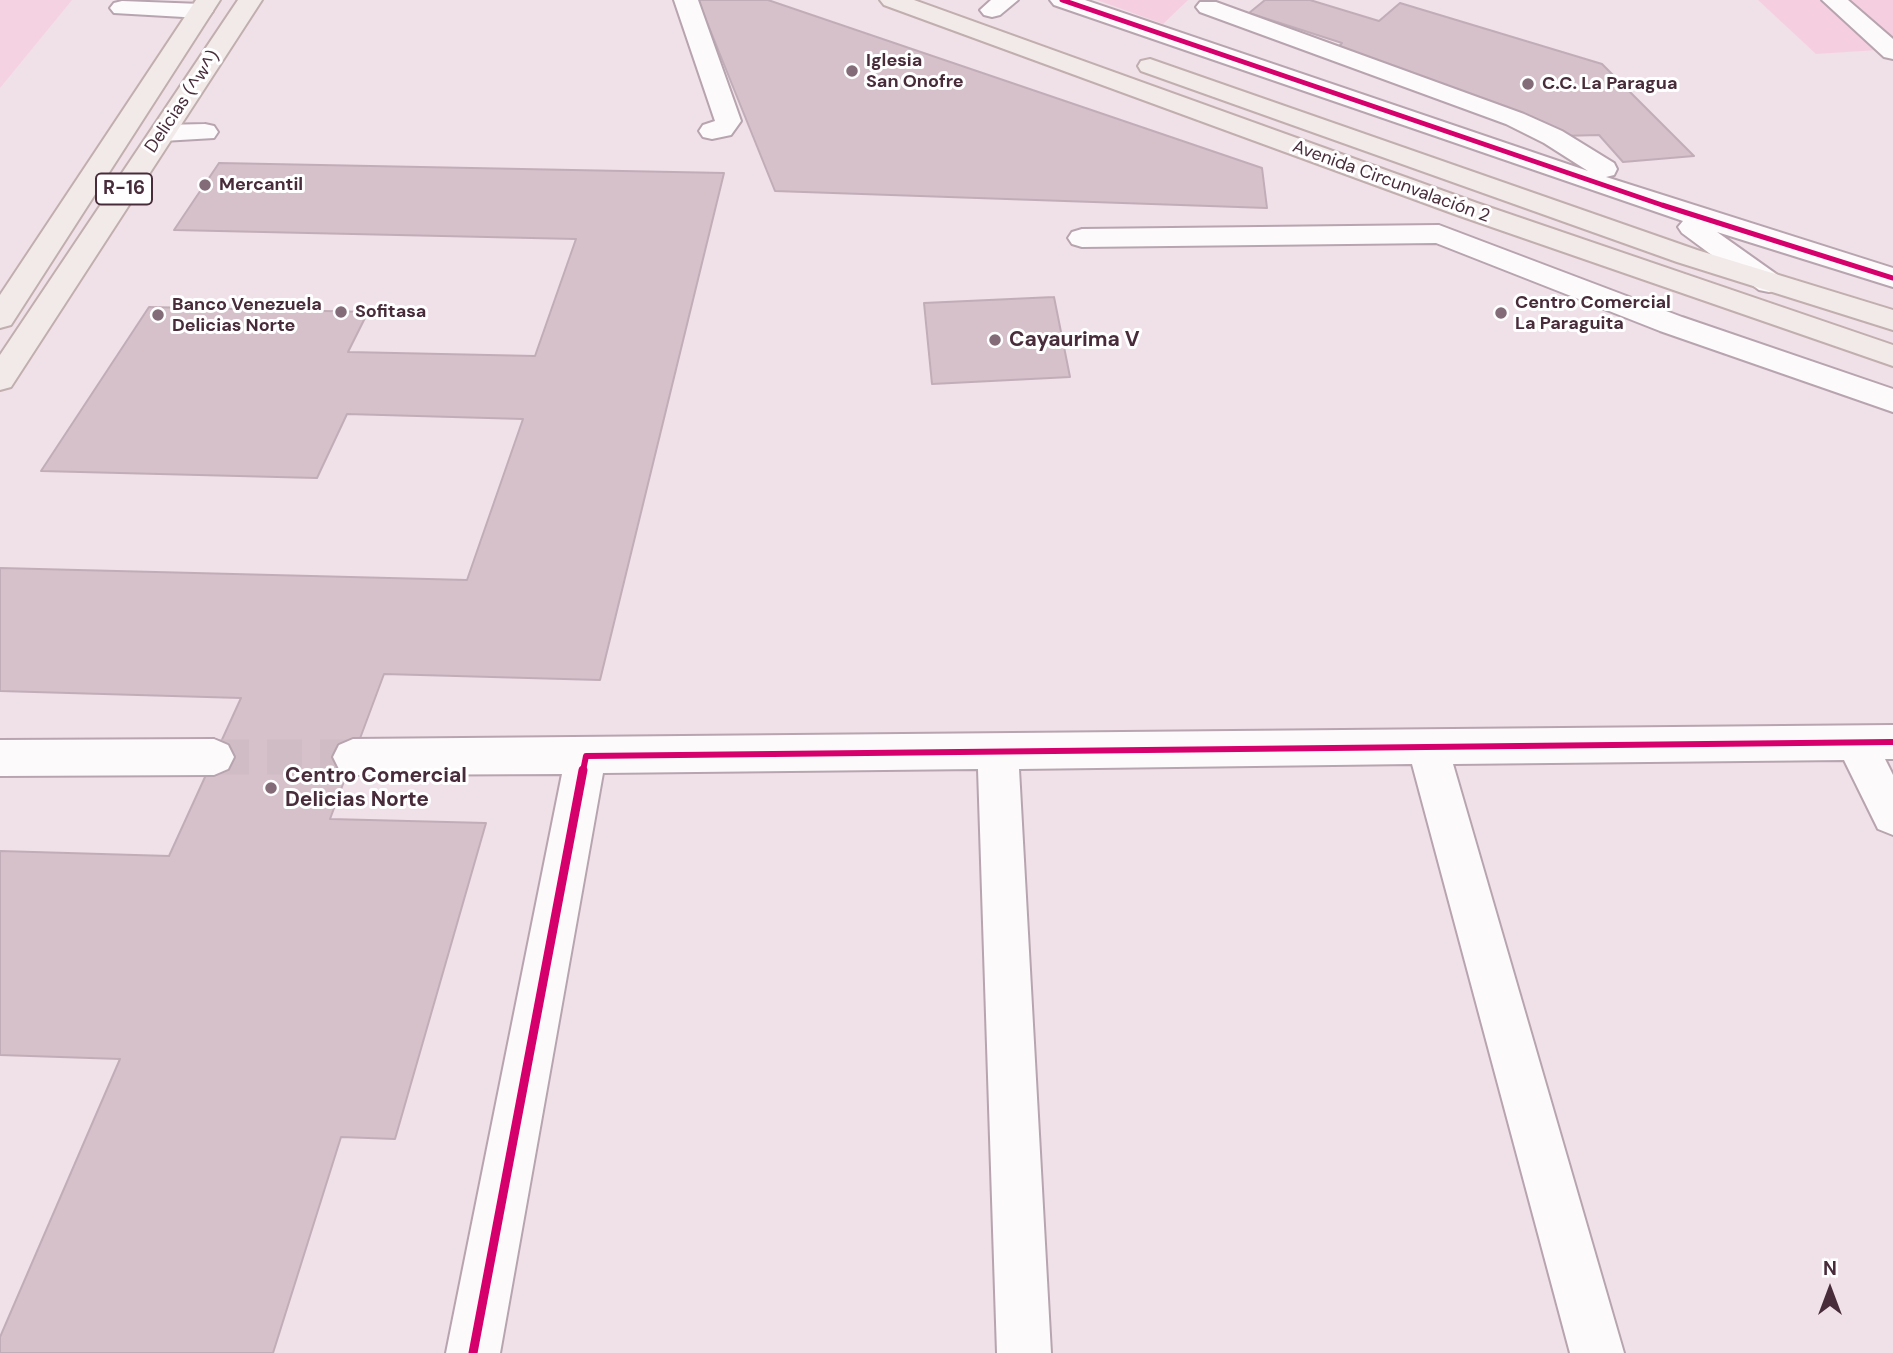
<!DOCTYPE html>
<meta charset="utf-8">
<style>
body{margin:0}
#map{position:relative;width:1893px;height:1353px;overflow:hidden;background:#f0e0e8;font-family:"DM Sans",sans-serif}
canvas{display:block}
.north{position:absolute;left:1795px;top:1255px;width:70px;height:70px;-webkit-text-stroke:5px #fff;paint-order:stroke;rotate:0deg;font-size:19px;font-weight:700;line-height:28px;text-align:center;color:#492c3a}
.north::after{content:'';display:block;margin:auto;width:24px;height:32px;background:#492c3a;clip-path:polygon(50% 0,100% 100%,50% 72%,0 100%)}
</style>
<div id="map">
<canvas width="1893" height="1353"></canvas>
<div class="north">N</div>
</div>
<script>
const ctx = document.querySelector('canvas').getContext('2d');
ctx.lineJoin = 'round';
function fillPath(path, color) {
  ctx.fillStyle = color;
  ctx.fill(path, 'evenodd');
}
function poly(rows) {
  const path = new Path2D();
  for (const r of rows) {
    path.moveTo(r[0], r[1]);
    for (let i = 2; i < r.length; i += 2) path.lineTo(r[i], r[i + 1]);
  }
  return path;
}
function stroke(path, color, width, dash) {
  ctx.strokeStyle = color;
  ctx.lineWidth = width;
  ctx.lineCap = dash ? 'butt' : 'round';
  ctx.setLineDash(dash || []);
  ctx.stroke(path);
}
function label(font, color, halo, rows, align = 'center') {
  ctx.font = font + ' "DM Sans",sans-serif';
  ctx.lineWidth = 6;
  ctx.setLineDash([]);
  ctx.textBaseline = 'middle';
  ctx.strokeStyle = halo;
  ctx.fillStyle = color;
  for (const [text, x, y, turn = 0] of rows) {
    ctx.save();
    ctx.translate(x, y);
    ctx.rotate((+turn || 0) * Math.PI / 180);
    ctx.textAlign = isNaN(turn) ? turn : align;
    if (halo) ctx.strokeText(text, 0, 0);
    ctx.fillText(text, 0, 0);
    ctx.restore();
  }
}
fillPath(poly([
 [0,0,72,0,0,88]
]), '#f4d2e2');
fillPath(poly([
 [1097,0,1188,0,1163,24],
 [1758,0,1893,0,1893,49,1816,54]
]), '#f5cfe0');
const building = poly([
 [698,0,768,0,1262,168,1267,208,775,191,698,0],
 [1265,0,1310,0,1379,21,1400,3,1602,64,1694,156,1623,162,1599,135,1560,136,1336,50,1342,43,1249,13,1265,0],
 [219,163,724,173,600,680,384,674,330,819,486,823,395,1139,341,1137,273,1353,0,1353,0,1337,120,1059,0,1055,0,851,169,856,241,698,0,691,0,568,467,580,523,419,347,414,317,478,41,471,149,307,368,312,348,352,535,356,576,239,174,230,219,163],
 [1054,297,1070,377,932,384,924,303,1054,297]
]);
fillPath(building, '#d6c1cb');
stroke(building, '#c1adb7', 2);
stroke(poly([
 [214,757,353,757]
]), '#cfbcc5', 35, [35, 18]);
const minor = poly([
 [674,0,698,0,741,121,731,135,712,139,703,137,699,131,703,125,715,121,674,0],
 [991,0,1018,0,1000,15,992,17,984,15,980,10,991,0],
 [1050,0,1085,0,1588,171,1544,143,1506,124,1200,12,1196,7,1200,2,1216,2,1524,114,1562,131,1614,163,1617,169,1614,175,1606,177,1893,268,1893,287,1717,232,1779,276,1784,283,1779,290,1769,292,1759,290,1682,233,1678,227,1683,221,1054,5,1050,0],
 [1822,0,1848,0,1893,39,1893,59,1884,57,1822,0],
 [122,1,201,4,209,6,213,11,209,16,201,18,114,13,110,8,114,3,122,1],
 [205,124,214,126,218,132,214,138,163,141,154,139,150,133,154,127,163,125,205,124],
 [1439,225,1682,317,1893,389,1893,412,1660,331,1436,243,1082,247,1072,244,1068,238,1072,232,1082,229,1439,225],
 [1893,725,1893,759,1885,759,1893,775,1893,835,1878,829,1844,760,1453,764,1624,1353,1570,1353,1412,764,1019,769,1051,1353,997,1353,978,769,603,773,500,1353,446,1353,562,774,353,775,339,769,333,757,339,745,353,739,1893,725],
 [214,739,228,745,234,757,228,769,214,775,0,776,0,740,214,739]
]);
const major = poly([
 [196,0,220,0,11,325,0,328,0,295,196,0],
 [238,0,262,0,11,387,0,390,0,355,238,0],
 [880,0,914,0,1477,203,1893,345,1893,366,1457,215,884,5,880,0],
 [1150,59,1697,250,1893,310,1893,330,1677,262,1141,71,1138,66,1141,61,1150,59]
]);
stroke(minor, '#b7a4ae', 4);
stroke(major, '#c1aeae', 4);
fillPath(minor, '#fdfafc');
fillPath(major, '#f2eae9');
stroke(poly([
 [1062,0,1662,205,1893,278]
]), '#d6006c', 5);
stroke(poly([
 [583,771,586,756,1893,742]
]), '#d6006c', 6);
stroke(poly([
 [473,1353,583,770]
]), '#d6006c', 9);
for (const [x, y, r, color] of [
 [852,71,7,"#836b77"],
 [1528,84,7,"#836b77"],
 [205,185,7,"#836b77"],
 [341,312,7,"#836b77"],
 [1501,313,7,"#836b77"],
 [158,315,7,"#836b77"],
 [995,340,7,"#836b77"],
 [271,788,7,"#836b77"]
]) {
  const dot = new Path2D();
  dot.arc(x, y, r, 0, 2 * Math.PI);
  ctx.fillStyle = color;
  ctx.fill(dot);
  stroke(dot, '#fff', 2.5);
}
label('bold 18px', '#492c3a', '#fff', [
 ["Iglesia",866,61],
 ["San Onofre",866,82],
 ["C.C. La Paragua",1542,84],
 ["Mercantil",219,185],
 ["Centro Comercial",1515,303],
 ["La Paraguita",1515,324],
 ["Banco Venezuela",172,305],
 ["Delicias Norte",172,326],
 ["Sofitasa",355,312]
], 'left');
label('18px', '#492c3a', '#fff', [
 ["Delicias (^w^)",183,102,-56],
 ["Avenida Circunvalación 2",1391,182,20]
]);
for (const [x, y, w] of [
 [124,189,56]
]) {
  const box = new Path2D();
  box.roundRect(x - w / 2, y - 15.5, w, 31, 5);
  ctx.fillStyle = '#fff';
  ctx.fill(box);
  stroke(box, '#492c3a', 2);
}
label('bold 19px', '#492c3a', null, [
 ["R-16",124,189]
]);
label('bold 21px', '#492c3a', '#fff', [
 ["Cayaurima V",1009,340],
 ["Centro Comercial",285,776],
 ["Delicias Norte",285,800]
], 'left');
</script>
